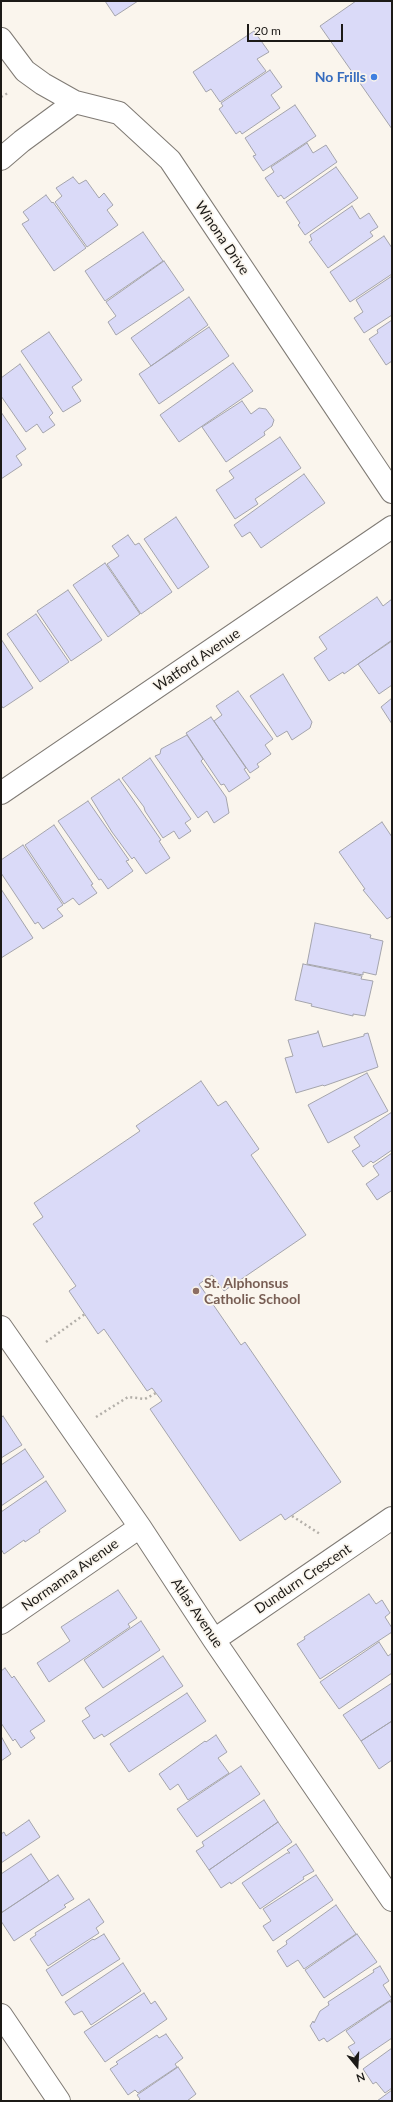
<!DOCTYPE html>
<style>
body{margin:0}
#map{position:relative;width:393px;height:2102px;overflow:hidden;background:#faf5ed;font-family:Lato,sans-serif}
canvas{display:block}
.frame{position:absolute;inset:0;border:2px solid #1c1a17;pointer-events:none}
.north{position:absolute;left:337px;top:2046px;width:40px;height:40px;-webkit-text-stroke:3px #faf5ed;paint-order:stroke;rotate:162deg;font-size:11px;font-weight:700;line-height:16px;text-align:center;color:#1c1a17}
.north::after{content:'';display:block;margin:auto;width:14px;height:18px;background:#1c1a17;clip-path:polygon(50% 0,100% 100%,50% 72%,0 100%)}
.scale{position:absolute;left:247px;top:24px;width:96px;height:18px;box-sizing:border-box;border:2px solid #1c1a17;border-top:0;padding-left:5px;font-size:12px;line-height:14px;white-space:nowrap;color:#1c1a17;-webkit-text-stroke:3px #faf5ed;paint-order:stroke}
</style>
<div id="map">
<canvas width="393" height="2102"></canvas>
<div class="frame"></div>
<div class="north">N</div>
<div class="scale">20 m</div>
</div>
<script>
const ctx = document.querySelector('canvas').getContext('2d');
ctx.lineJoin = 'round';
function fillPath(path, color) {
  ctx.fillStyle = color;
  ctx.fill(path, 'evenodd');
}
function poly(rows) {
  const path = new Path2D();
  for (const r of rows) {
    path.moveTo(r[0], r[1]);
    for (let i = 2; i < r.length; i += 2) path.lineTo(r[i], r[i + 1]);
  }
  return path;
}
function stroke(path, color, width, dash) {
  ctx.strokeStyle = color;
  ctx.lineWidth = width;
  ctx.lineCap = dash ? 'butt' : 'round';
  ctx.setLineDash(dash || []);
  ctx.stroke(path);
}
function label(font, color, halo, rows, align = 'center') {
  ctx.font = font + ' Lato,sans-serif';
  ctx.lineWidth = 3.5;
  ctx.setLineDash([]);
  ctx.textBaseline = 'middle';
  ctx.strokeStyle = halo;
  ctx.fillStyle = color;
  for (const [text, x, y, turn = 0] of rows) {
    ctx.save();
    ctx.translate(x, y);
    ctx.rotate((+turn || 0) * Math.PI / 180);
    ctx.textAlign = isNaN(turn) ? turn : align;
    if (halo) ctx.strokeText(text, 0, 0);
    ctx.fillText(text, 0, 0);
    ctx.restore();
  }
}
const building = poly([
 [105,1,138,1,115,16,105,1],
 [356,1,392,1,392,129,320,26,356,1],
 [254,31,269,52,257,59,266,71,220,102,211,89,206,92,193,72,254,31],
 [270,70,282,87,271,95,280,108,242,134,240,131,236,134,219,109,223,106,221,103,270,70],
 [295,105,316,136,263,171,253,156,256,155,245,138,295,105],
 [307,143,313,153,326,145,337,162,284,199,281,195,278,197,265,178,274,172,271,167,307,143],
 [336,167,358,198,305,235,298,225,300,223,286,202,336,167],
 [73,177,79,184,86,180,99,198,104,193,113,205,107,210,118,225,87,247,55,202,62,196,56,188,73,177],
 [46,195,52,203,53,202,86,248,54,271,22,224,29,220,23,212,46,195],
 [352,206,360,219,369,213,378,227,370,232,373,236,328,268,309,242,312,240,310,235,352,206],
 [143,232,163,261,105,301,85,271,143,232],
 [384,236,392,248,392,274,350,302,330,272,384,236],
 [164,261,184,290,116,335,108,322,116,316,106,302,164,261],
 [392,276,392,315,364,333,354,318,363,312,356,300,392,276],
 [189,297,208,325,151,366,131,338,189,297],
 [392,320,392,361,386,365,369,339,378,333,377,330,392,320],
 [209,327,229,356,159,404,139,374,209,327],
 [49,332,82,380,72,387,81,401,63,412,21,351,49,332],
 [233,363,253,391,179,442,160,415,233,363],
 [20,364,53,413,49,417,55,425,43,433,37,424,26,432,1,396,1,378,20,364],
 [242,401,251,414,259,408,266,409,274,420,272,426,264,432,265,435,226,462,202,427,242,401],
 [1,412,26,449,16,456,22,465,1,479,1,412],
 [280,437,301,468,255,499,258,504,235,519,216,490,234,478,229,471,280,437],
 [304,474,325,503,261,548,250,532,242,537,234,525,304,474],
 [176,517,209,567,178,589,144,539,176,517],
 [128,535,135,545,139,543,172,592,141,614,107,564,119,556,112,546,128,535],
 [105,563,140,614,108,637,73,585,105,563],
 [68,590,102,640,71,661,37,611,68,590],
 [377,597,383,606,392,599,392,640,344,674,343,672,329,681,314,658,327,649,319,637,377,597],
 [36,614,69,662,40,682,7,634,36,614],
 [1,639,33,688,3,708,1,705,1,639],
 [392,641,392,685,379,694,358,664,392,641],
 [283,674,312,722,310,728,292,740,287,731,277,737,250,696,283,674],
 [238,691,273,739,265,745,271,754,257,764,259,767,250,773,214,721,222,715,216,706,238,691],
 [392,698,392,724,381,707,392,698],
 [211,717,246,768,244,769,250,778,229,792,224,784,221,785,186,733,211,717],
 [187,735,203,759,201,761,226,797,229,813,214,823,207,811,198,818,155,756,160,754,161,749,187,735],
 [150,758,191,819,185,823,191,831,179,839,174,831,163,838,145,811,144,807,122,778,150,758],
 [119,779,161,840,159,841,170,858,146,874,134,857,132,859,112,832,91,798,119,779],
 [88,801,129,860,126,861,133,871,108,889,101,879,99,880,58,821,88,801],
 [382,822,392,837,392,916,387,919,363,890,365,889,339,852,382,822],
 [54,825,93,884,91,885,97,893,79,905,73,898,64,904,25,845,54,825],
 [23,845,63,905,57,909,63,916,43,929,38,922,35,924,1,873,1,860,23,845],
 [1,889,33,938,1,958,1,889],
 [315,923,371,935,370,938,383,941,376,975,363,972,363,975,307,964,315,923],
 [303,964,362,976,361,979,373,981,365,1016,353,1014,353,1016,311,1006,312,1004,295,1000,303,964],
 [318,1031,323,1047,364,1036,364,1034,368,1033,378,1067,324,1086,323,1085,296,1093,285,1058,293,1056,288,1040,317,1033,318,1031],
 [367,1073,388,1111,328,1143,308,1105,367,1073],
 [201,1081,218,1106,226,1101,259,1149,251,1155,306,1235,224,1291,212,1275,199,1284,241,1345,245,1342,341,1482,285,1520,281,1514,240,1541,150,1409,162,1401,152,1388,147,1391,104,1329,98,1334,69,1291,76,1286,33,1224,43,1217,34,1203,140,1131,136,1126,201,1081],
 [392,1112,392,1150,373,1163,371,1161,363,1167,352,1151,360,1146,354,1137,392,1112],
 [392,1153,392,1192,391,1191,377,1200,366,1184,379,1175,373,1166,392,1153],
 [3,1416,22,1445,1,1458,1,1418,3,1416],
 [25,1449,44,1477,1,1506,1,1465,25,1449],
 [46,1481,66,1511,39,1530,40,1532,25,1542,24,1540,4,1554,1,1549,1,1512,46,1481],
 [118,1590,137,1618,128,1624,130,1627,49,1682,37,1663,70,1641,61,1627,118,1590],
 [369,1594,376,1604,382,1600,390,1613,385,1617,392,1628,392,1632,320,1679,297,1644,305,1639,304,1637,369,1594],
 [141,1621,160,1650,103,1688,84,1660,141,1621],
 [379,1642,388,1656,392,1653,392,1673,339,1709,320,1682,379,1642],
 [163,1656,183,1686,104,1737,102,1734,94,1739,82,1721,90,1716,85,1708,163,1656],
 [5,1668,12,1678,14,1676,45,1721,30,1731,35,1738,21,1748,15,1739,13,1741,1,1723,1,1671,5,1668],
 [392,1683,392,1721,361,1741,343,1715,392,1683],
 [187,1693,206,1721,129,1772,110,1744,187,1693],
 [392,1721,392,1760,379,1769,361,1741,392,1721],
 [216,1735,227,1752,218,1758,229,1773,188,1800,178,1784,170,1790,159,1774,205,1741,206,1742,216,1735],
 [1,1736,11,1754,1,1761,1,1736],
 [241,1766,260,1794,197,1837,177,1809,241,1766],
 [264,1800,278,1822,209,1870,196,1851,204,1846,202,1842,264,1800],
 [29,1820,40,1837,1,1863,1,1834,4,1832,6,1836,29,1820],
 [278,1822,292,1842,231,1884,230,1882,221,1888,209,1870,278,1822],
 [296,1844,314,1871,303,1877,304,1879,260,1909,242,1883,287,1853,290,1853,287,1850,296,1844],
 [31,1854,49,1881,1,1913,1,1874,31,1854],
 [58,1875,74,1899,64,1905,66,1907,14,1941,1,1921,1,1913,58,1875],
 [316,1875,333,1900,273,1941,263,1926,271,1921,263,1909,316,1875],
 [89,1899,104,1922,96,1928,99,1933,48,1966,30,1939,36,1935,35,1933,89,1899],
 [336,1905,356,1934,304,1969,298,1960,287,1967,277,1951,287,1944,286,1941,336,1905],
 [104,1934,120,1959,62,1996,46,1970,93,1939,94,1940,104,1934],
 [357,1934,377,1962,324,1998,305,1970,357,1934],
 [123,1963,141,1991,91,2025,82,2011,74,2015,65,2002,123,1963],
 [380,1966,389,1981,383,1985,392,1999,327,2042,324,2038,319,2041,310,2026,313,2021,314,2023,320,2011,329,2005,328,2002,374,1972,373,1970,380,1966],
 [144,1993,151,2004,155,2001,167,2019,105,2062,84,2032,144,1993],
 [390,2001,392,2004,392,2038,358,2061,348,2047,355,2043,346,2031,390,2001],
 [166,2034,183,2058,175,2064,177,2067,138,2093,135,2090,128,2095,110,2069,118,2064,116,2062,157,2035,159,2038,166,2034],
 [392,2048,392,2088,385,2093,376,2082,373,2084,363,2069,392,2048],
 [178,2067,196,2094,187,2101,138,2101,140,2099,137,2095,178,2067],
 [392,2090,392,2101,377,2101,392,2090]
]);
fillPath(building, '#dadaf8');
stroke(building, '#a4a4ac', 1);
const minor = poly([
 [1,39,25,71,43,84,75,102,119,113,170,160,392,492],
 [1,159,22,141,75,102],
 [1,793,392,527],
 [1,1327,140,1527,214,1640,392,1900],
 [1,1623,140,1527],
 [214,1640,392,1518],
 [1,2015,59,2101]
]);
stroke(minor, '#7f7a74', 24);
stroke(poly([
 [1,97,8,93],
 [46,1342,85,1314],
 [96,1417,128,1397,145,1399,156,1393],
 [292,1516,320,1534]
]), '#b3afa9', 2.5, [2, 3]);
stroke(minor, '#fff', 22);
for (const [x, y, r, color] of [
 [374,77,4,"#3f7fe0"],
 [196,1291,4,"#8d6e63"]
]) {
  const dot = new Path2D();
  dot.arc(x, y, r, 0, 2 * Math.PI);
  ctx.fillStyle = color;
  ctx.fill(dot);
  stroke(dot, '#faf5ed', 1.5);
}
label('bold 14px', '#366cbe', '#faf5ed', [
 ["No Frills",366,77]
], 'right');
label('14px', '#1c1a17', '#faf5ed', [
 ["Winona Drive",222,238,56],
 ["Watford Avenue",197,660,-34],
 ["Normanna Avenue",70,1575,-35],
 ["Dundurn Crescent",303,1579,-34],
 ["Atlas Avenue",197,1613,56]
]);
label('bold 14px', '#785e54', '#faf5ed', [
 ["St. Alphonsus",204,1283],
 ["Catholic School",204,1299]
], 'left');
</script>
